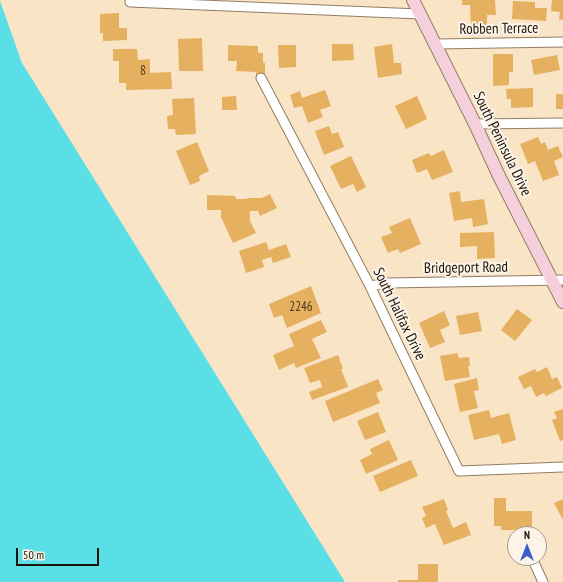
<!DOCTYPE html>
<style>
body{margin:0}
#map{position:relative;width:563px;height:582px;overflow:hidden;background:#fae4c6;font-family:"PT Sans Narrow",sans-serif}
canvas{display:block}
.north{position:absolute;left:507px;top:526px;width:40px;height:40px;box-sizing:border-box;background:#fcf4e8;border:1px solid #a29a8f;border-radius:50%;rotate:0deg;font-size:11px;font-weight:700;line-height:16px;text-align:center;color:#1b1409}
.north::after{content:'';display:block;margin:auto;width:14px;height:18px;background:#3b5dce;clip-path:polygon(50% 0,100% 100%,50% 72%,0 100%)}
.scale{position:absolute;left:16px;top:548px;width:83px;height:18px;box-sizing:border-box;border:2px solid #1b1409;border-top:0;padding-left:5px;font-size:12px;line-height:14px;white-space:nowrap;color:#1b1409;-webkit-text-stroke:3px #fcf4e8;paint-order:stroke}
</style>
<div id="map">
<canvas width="563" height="582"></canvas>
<div class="north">N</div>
<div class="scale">50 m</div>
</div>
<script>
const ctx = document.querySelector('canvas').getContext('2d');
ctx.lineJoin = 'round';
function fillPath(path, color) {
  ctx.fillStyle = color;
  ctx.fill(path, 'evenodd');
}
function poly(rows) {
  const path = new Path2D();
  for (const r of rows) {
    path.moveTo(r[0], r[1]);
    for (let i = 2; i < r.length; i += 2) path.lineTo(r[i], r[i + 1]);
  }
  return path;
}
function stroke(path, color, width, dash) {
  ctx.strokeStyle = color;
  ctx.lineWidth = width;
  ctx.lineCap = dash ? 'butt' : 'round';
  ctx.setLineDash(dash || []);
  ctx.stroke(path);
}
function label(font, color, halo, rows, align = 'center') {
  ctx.font = font + ' "PT Sans Narrow",sans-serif';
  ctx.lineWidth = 4;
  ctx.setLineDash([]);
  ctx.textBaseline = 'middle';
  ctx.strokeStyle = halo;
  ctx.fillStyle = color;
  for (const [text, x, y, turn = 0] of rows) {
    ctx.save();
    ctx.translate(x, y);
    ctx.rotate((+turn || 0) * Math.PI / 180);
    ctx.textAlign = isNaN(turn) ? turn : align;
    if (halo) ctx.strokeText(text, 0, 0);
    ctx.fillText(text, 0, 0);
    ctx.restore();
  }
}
fillPath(poly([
 [0,1,22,63,345,582,0,582]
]), '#5adfe7');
fillPath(poly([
 [462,0,495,0,496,15,487,15,487,26,471,26,470,5,462,5],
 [552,0,563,0,563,20,559,19,560,12,551,11],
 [513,1,535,2,535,8,547,8,546,21,512,19],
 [119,13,119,28,127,28,127,40,103,41,103,33,100,33,100,14],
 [202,38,203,71,179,71,178,39],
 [332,44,353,44,354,60,332,61],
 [392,44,394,63,401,63,402,74,378,78,374,47],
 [228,45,258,46,258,53,263,53,263,63,265,63,265,76,256,76,256,72,236,71,237,61,228,61],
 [278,45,296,45,296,67,279,68],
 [113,49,137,49,138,60,150,59,150,73,171,72,172,89,126,90,126,83,119,83,119,61,113,61],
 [493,54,513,54,513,72,509,72,509,85,493,86],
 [557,55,560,70,534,75,531,60],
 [533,88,533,107,511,108,511,99,507,99,506,89],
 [325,90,331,106,320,110,323,117,308,123,302,106,294,108,290,95,300,91,302,98],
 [556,94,563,94,563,109,556,109],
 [236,96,237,110,222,110,222,97],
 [417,96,427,119,406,129,395,106],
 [194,98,196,134,176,135,175,129,168,129,167,116,173,115,172,99],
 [329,126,332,134,338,132,344,147,324,155,315,131],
 [538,137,541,144,545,142,548,150,558,146,563,157,554,161,559,175,543,181,535,161,528,164,520,144],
 [197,142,209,171,199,176,200,181,190,185,176,151],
 [444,150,453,172,432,180,427,169,417,173,412,160,429,153,431,156],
 [351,156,366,187,357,192,353,184,341,189,330,166],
 [460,191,461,202,484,199,488,224,473,227,472,218,454,221,449,193],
 [270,194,277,208,260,216,258,211,250,211,250,221,256,233,233,243,221,217,221,210,207,210,207,195,235,196,236,199,245,199,249,198,262,198],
 [410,218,421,244,400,253,398,249,388,253,381,237,392,233,389,227],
 [494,232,495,258,477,259,477,246,460,247,460,233],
 [266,242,269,250,286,244,291,257,273,263,271,257,262,260,264,267,246,273,239,251],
 [311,286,321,313,287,328,282,315,274,318,269,304],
 [517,309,532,320,515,341,501,330],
 [444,311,450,325,440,330,445,342,430,348,419,323],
 [478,312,482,331,460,335,456,316],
 [321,320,327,332,312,339,321,358,296,368,294,363,279,370,273,355,294,346,289,334],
 [457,353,459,358,469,357,470,366,468,366,470,377,445,381,440,356],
 [338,355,343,369,341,369,348,387,312,400,309,392,322,387,320,380,310,383,304,368],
 [547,367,552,379,557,377,562,388,546,396,544,393,536,397,531,386,524,389,518,377,535,369,537,372],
 [477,378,479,390,474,391,478,408,460,412,454,384],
 [378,379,383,390,376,393,380,403,333,422,325,401],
 [563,409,563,440,560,441,552,420,557,418,554,412],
 [489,410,491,418,509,413,516,440,502,444,499,434,474,440,468,415],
 [378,412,386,432,365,440,357,421],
 [389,440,398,460,366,474,360,460,372,454,370,449],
 [411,460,418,476,380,492,373,476],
 [494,498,506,498,506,511,532,511,532,530,501,530,501,526,494,526],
 [444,499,448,510,446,511,453,528,466,522,471,535,444,545,435,524,426,528,422,518,426,516,422,507],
 [563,499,563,520,554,503],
 [418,564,438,564,438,582,398,582,398,580,418,580]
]), '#e5b060');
const minor = poly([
 [130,2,420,14],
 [436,44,563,42],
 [261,78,370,286,459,471,563,467],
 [475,124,563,123],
 [370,286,388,283,563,280],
 [532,558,543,582]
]);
const secondary = poly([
 [413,0,475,124,499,176,563,302]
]);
stroke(minor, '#917e62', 11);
stroke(secondary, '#917e62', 14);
stroke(minor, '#fff', 9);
stroke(secondary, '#f5d0dc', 12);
label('13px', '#4e3b1f', null, [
 ["8",143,71],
 ["2246",301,307]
]);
label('15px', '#1b1409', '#fcf4e8', [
 ["Robben Terrace",499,29,-1],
 ["South Peninsula Drive",502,144,64],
 ["Bridgeport Road",466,268,-1],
 ["South Halifax Drive",399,314,64]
]);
</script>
